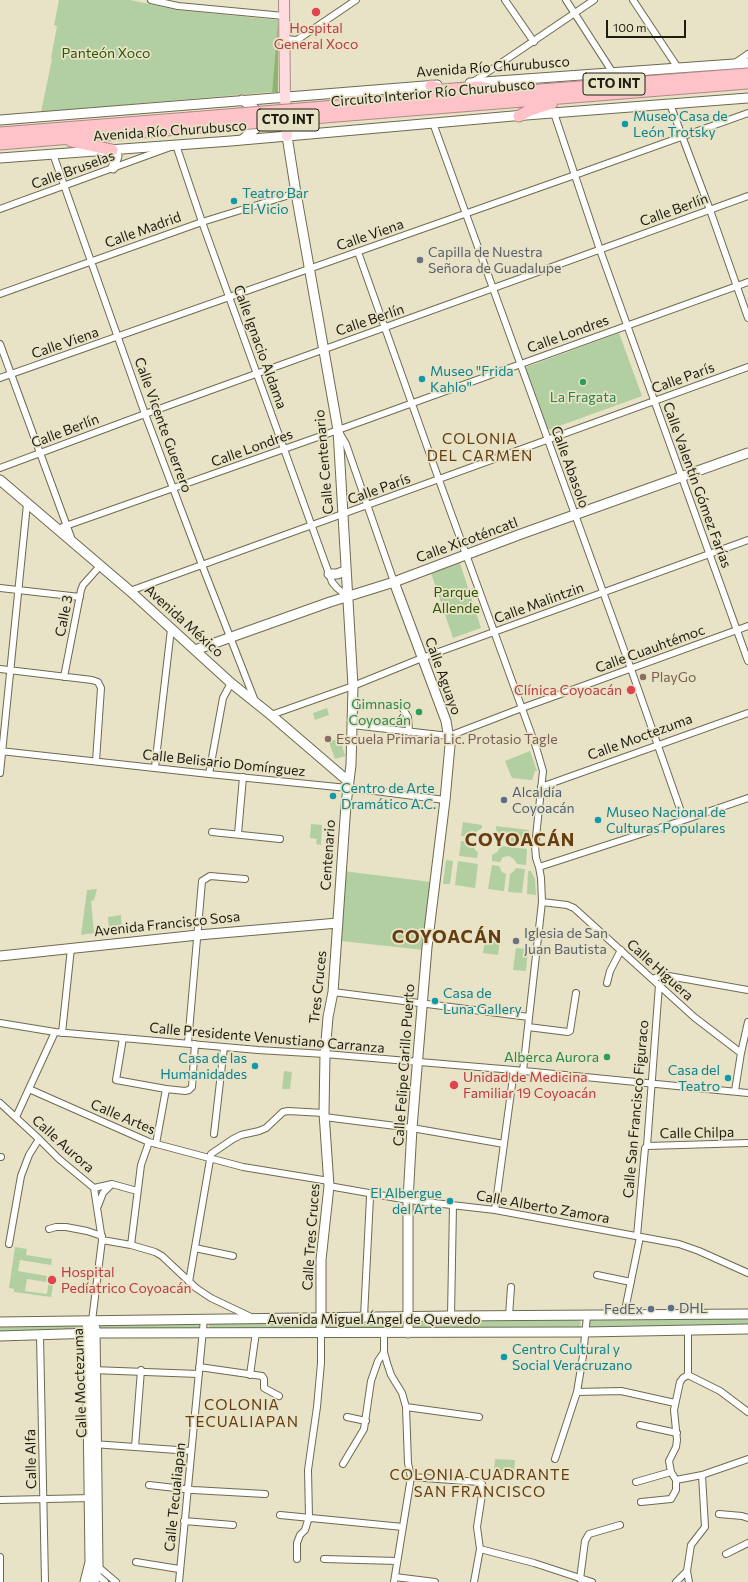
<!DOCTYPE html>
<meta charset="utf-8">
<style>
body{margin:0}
#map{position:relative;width:748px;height:1582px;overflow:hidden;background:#e8e3c6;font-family:Commissioner,sans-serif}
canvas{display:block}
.scale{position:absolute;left:606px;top:20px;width:80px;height:18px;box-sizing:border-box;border:2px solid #1e1d12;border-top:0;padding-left:5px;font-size:12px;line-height:14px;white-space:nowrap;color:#1e1d12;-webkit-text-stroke:3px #e8e3c6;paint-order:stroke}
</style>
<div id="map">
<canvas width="748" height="1582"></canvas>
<div class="scale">100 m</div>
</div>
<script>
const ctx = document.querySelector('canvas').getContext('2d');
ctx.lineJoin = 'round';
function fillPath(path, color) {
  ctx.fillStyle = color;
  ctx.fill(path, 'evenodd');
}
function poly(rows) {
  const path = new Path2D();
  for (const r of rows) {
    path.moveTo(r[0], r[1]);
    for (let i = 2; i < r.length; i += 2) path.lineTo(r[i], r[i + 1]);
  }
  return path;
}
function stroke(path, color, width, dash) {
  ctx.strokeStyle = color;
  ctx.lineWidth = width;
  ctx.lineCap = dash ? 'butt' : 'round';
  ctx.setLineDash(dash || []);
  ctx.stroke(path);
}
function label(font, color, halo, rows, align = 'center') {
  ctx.font = font + ' Commissioner,sans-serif';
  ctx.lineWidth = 3.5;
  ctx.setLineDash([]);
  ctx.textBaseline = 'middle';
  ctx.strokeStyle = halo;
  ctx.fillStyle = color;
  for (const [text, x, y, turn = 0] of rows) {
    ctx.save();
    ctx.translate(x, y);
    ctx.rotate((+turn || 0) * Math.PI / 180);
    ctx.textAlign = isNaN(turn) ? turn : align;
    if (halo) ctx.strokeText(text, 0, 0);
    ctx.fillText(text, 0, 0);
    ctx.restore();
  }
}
fillPath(poly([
 [59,0,130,0,177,10,278,20,272,92,41,112,52,59,51,58,57,26,54,25],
 [619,333,642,396,548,430,524,368],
 [460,563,481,628,453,638,431,573],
 [327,708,329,715,315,720,313,713],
 [340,738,345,756,335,759,329,742],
 [530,751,537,771,535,771,532,780,512,778,505,761],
 [463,822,482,825,482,828,476,832,473,837,461,836],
 [311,824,322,825,321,845,316,844,317,839,310,838],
 [496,826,529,830,527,844,502,840,500,835,496,830],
 [461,841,472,842,474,848,478,853,477,858,459,856],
 [501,846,527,849,526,865,517,864,514,859,509,856,503,857,500,862,492,861,492,855,497,852],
 [446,860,453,861,450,884,443,884],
 [458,861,478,864,475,888,455,885],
 [492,865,499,866,502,872,506,874,504,891,488,889],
 [516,868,525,869,522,893,508,892,510,874,514,871],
 [343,871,431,882,424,950,341,941],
 [528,871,531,871,535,879,536,895,527,894],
 [97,889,94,900,91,901,94,933,81,935,87,890],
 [121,915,122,931,109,932,108,917],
 [485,938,500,940,498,955,483,953],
 [516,948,528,949,526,971,513,970],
 [284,1071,292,1072,290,1089,282,1089],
 [15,1247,27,1249,26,1255,52,1259,51,1265,20,1260,18,1271,47,1276,46,1282,27,1279,25,1291,47,1294,50,1274,53,1274,52,1278,54,1279,51,1297,14,1292,14,1289,9,1288],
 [689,1317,748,1317,748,1325,590,1329,590,1320],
 [397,1320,397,1329,323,1329,324,1321],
 [411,1320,580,1320,581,1329,411,1329],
 [316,1321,315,1329,209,1328,209,1322],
 [199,1322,199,1330,97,1330,97,1324],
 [83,1324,84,1330,0,1332,0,1325],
 [495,1459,515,1460,514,1472,494,1471]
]), '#b2cfa1');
fillPath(poly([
 [278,20,278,92,272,92]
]), '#8cb670');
const street = poly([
 [151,0,178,6,284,16],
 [505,0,534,42],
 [566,0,613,73],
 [633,0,678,68],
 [284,39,297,40,356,0],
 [735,63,748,54],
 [473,82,594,0],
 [670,104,710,210,748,318],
 [554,113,600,250,748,661],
 [433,123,631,669,684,820],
 [53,154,145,414,202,565,255,701],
 [0,209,176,145,202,222,332,582,337,588,347,596],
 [358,252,439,480,536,747,543,771,535,846,536,858,539,867,541,878,542,902,523,1071],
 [0,294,202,222,296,193],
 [0,344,72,540],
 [0,378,575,175,748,113],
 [339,432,346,444,394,582],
 [0,468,145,414,748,196],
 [57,529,338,430,748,282],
 [0,588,80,597],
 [130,591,748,367],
 [0,669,92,680,98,682,101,688,96,761],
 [64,677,81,590,83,585,100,566],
 [403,709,408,717,409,732],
 [271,715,353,686,422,658,748,540],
 [352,725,449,736,522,708,748,626],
 [0,751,209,774,367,790,445,800],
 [155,767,171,629],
 [0,773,27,504],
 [209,774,223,698,231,683],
 [541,787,748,713],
 [212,832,280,839],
 [238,834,243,777],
 [539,867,684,820,748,798],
 [542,902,567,905,574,908,694,1017,741,1053],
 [652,979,663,975,748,990],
 [607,983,610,971,621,950],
 [333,992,529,1017],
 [0,1023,55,1032,258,1050,325,1054,514,1070,748,1093],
 [528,1027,568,1032,570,1031,576,993],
 [62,1033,71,948],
 [123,1038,116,1080,166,1089,185,1091,189,1090,192,1087,195,1044],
 [188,1043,202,881,210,876,245,879],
 [29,1089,149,1142,243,1167,329,1181],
 [735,1091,741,1053,748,1022],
 [0,1103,39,1139,59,1159,94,1188,112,1184,137,1191],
 [16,1117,55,1032],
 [324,1117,412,1128,504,1144],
 [214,1134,224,1047],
 [156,1144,166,1089],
 [647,1146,748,1143],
 [0,1157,1,1157],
 [329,1186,408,1200,495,1210,679,1244,699,1251,748,1273],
 [98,1206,103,1193,111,1185],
 [495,1210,514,1070],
 [49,1229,56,1227,66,1227,87,1231,102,1236],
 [637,1236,645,1148,647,1146,659,985],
 [102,1240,131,1245,155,1252,162,1256,196,1288,211,1298,251,1317],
 [9,1244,21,1176,29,1155,39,1139],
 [131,1245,141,1165,149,1142],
 [195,1248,233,1256],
 [597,1275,631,1282],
 [189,1282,211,1154,233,1139,241,1135,259,1131,266,1128,283,1112,288,1111,324,1113],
 [624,1315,640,1237],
 [451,1316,453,1205],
 [509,1316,511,1287],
 [364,1317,370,1197,372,1194],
 [92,1321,102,1240,94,1188],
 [688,1330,688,1375],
 [384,1333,384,1352,387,1363,391,1375,402,1393,406,1407,408,1463,411,1477,394,1582],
 [40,1335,45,1582],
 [199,1367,262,1376,264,1379,264,1388,279,1396],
 [92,1370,199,1374],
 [250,1375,256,1332],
 [688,1375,720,1391,748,1412],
 [577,1392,621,1391,675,1403],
 [406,1407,479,1417],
 [347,1417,366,1421],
 [640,1425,677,1433],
 [93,1444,191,1451],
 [135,1447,141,1370],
 [555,1459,577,1392,583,1356,587,1316],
 [343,1464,364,1429,371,1381,378,1361,384,1352],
 [411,1477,479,1482,482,1484,483,1488,477,1527,480,1549,474,1582],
 [676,1480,671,1472,669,1461,676,1447,677,1440,674,1410,680,1382,683,1378,688,1375],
 [676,1480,702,1475,748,1459],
 [636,1482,671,1472],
 [149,1485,193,1490,265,1494],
 [0,1500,92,1498],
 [641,1502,671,1499,676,1490,676,1480],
 [719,1514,742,1516,748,1518],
 [280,1515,403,1527],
 [184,1521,233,1525],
 [480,1549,534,1563,592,1582],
 [726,1554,748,1543],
 [0,1557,0,1582],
 [297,1559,297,1543,300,1535,305,1530,309,1517,308,1470,317,1407,321,1363,321,1333],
 [324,1559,397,1561],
 [136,1562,179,1569],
 [96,1565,116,1582],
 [94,1572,105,1582],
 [395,1577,435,1582],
 [580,1579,585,1541,589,1534,620,1525],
 [179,1582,204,1319],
 [676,1582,687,1571],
 [689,1582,687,1571,691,1545,705,1527,702,1475]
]);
const secondary = poly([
 [470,83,748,63],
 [242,100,254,108,257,121,256,128,242,140],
 [0,120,437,85],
 [287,136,296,193,338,430,353,686,351,765,346,804,333,992,328,1017,325,1054,324,1113,329,1186,321,1260,321,1333],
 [112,150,116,151,117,156,113,168],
 [0,158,231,141,513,116,748,98],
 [0,480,130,591,231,683,271,715,349,782],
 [329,574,337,574,345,571],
 [394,582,446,721,450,745,445,800,427,947,412,1128,408,1200,408,1333],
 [195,650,330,602,394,582,521,534,748,453],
 [0,956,198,935,338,923],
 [0,1322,451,1316,748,1314],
 [0,1336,95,1333,585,1332,748,1329],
 [85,1582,90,1562,87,1328],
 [94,1582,98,1565,95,1328]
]);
const primary = poly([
 [284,0,285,96,287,136]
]);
const highway = poly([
 [431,86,442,90,479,87,493,90],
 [385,102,748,74],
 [386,112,748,83],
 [519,116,530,110,552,103],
 [0,133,190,118],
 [71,141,112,150],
 [0,144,190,128]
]);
stroke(street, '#6e6a50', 8);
stroke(secondary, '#6e6a50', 11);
stroke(primary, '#af8988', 12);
stroke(highway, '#af8988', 13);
stroke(street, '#fff', 6);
stroke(secondary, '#fff', 9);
stroke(primary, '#fedbde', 10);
stroke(highway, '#fdc3c8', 11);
const highwayBridge = poly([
 [190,118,385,102],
 [190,128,386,112]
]);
stroke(highwayBridge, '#af8988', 13, []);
stroke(highwayBridge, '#fdc3c8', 11);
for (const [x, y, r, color] of [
 [316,12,5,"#e0444e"],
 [625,124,4,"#0f9aa8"],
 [234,201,4,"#0f9aa8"],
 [420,260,4,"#6b7280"],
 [422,379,4,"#0f9aa8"],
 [583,382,4,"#2e9e5b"],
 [643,677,4,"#8d6e63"],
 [631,690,5,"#e0444e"],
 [419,712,4,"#2e9e5b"],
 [328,739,4,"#8d6e63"],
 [333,796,4,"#0f9aa8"],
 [504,800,4,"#5c6f8a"],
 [598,820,4,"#0f9aa8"],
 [516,941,4,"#6b7280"],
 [435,1001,4,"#0f9aa8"],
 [607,1057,4,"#2e9e5b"],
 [255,1066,4,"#0f9aa8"],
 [728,1078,4,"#0f9aa8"],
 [454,1085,5,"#e0444e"],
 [450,1201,4,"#0f9aa8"],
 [52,1280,5,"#e0444e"],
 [671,1308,4,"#5c6f8a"],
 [651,1309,4,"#5c6f8a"],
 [504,1357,4,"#0f9aa8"]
]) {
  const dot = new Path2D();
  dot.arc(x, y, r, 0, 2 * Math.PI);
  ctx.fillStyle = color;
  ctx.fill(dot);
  stroke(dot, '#e8e3c6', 1.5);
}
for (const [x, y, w] of [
 [614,84,62],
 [288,120,62]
]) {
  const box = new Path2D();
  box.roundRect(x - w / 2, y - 11, w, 22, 3);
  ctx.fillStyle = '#e8e3c6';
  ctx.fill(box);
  stroke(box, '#1e1d12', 1);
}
label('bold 13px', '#1e1d12', null, [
 ["CTO INT",614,84],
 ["CTO INT",288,120]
]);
label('14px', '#be3a42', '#e8e3c6', [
 ["Hospital",316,28,"center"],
 ["General Xoco",316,44,"center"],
 ["Clínica Coyoacán",622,690,"right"],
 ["Unidad de Medicina",463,1077],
 ["Familiar 19 Coyoacán",463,1093],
 ["Hospital",61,1272],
 ["Pedíatrico Coyoacán",61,1288]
], 'left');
label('14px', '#2e5508', '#e8e3c6', [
 ["Panteón Xoco",106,53],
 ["Parque",456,592],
 ["Allende",456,608]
]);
label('14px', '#1e1d12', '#e8e3c6', [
 ["Avenida Río Churubusco",493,67,-4],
 ["Circuito Interior Río Churubusco",433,93,-5],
 ["Avenida Río Churubusco",170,131,-4],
 ["Calle Bruselas",73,170,-20],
 ["Calle Berlín",674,210,-20],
 ["Calle Madrid",143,230,-20],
 ["Calle Viena",370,235,-19],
 ["Calle Berlín",370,320,-19],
 ["Calle Londres",568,334,-20],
 ["Calle Viena",65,343,-19],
 ["Calle Ignacio Aldama",260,347,70],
 ["Calle París",683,378,-20],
 ["Calle Vicente Guerrero",163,425,70],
 ["Calle Berlín",65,431,-21],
 ["Calle Londres",252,448,-20],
 ["Calle Centenario",324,462,-95],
 ["Calle Abasolo",570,467,70],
 ["Calle Valentín Gómez Farías",697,485,70],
 ["Calle París",379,489,-20],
 ["Calle Xicoténcatl",467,540,-20],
 ["Calle Malintzin",539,603,-20],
 ["Calle 3",64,616,-79],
 ["Avenida México",184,621,42],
 ["Calle Cuauhtémoc",650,649,-20],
 ["Calle Aguayo",443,676,70],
 ["Calle Moctezuma",640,737,-20],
 ["Calle Belisario Domínguez",224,763,6],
 ["Centenario",328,855,-86],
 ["Avenida Francisco Sosa",167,924,-6],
 ["Calle Higuera",660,970,42],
 ["Tres Cruces",318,987,-84],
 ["Calle Presidente Venustiano Carranza",267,1038,5],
 ["Calle Felipe Carillo Puerto",404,1065,-86],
 ["Calle San Francisco Figuraco",636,1109,-85],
 ["Calle Artes",123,1117,23],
 ["Calle Chilpa",697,1133,-1],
 ["Calle Aurora",63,1144,42],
 ["Calle Alberto Zamora",543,1207,10],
 ["Calle Tres Cruces",311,1237,-86],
 ["Avenida Miguel Ángel de Quevedo",374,1319],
 ["Calle Moctezuma",80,1383,-92],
 ["Calle Alfa",31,1459,-91],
 ["Calle Tecualiapan",175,1497,-84]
]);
label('14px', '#0d838f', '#e8e3c6', [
 ["Museo Casa de",633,116],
 ["León Trotsky",633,132],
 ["Teatro Bar",242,193],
 ["El Vicio",242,209],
 ["Museo \"Frida",430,371],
 ["Kahlo\"",430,387],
 ["Centro de Arte",341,788],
 ["Dramático A.C.",341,804],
 ["Museo Nacional de",606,812],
 ["Culturas Populares",606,828],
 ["Casa de",443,993],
 ["Luna Gallery",443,1009],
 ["Casa de las",247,1058,"right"],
 ["Humanidades",247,1074,"right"],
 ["Casa del",720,1070,"right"],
 ["Teatro",720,1086,"right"],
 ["El Albergue",442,1193,"right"],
 ["del Arte",442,1209,"right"],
 ["Centro Cultural y",512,1349],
 ["Social Veracruzano",512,1365]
], 'left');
label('14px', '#5b616d', '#e8e3c6', [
 ["Capilla de Nuestra",428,252],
 ["Señora de Guadalupe",428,268],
 ["Iglesia de San",524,933],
 ["Juan Bautista",524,949]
], 'left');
label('14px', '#27864d', '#e8e3c6', [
 ["La Fragata",583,397,"center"],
 ["Gimnasio",411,704],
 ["Coyoacán",411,720],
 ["Alberca Aurora",599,1057]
], 'right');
label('14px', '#785e54', '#e8e3c6', [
 ["PlayGo",651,677],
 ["Escuela Primaria Lic. Protasio Tagle",336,739]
], 'left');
label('14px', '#4e5e75', '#e8e3c6', [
 ["Alcaldía",512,792],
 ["Coyoacán",512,808],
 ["DHL",679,1308],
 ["FedEx",643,1309,"right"]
], 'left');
ctx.letterSpacing = '1px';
label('15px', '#663d11', '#e8e3c6', [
 ["COLONIA",480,439],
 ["DEL CARMEN",480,456],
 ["COLONIA",242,1405],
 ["TECUALIAPAN",242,1422],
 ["COLONIA CUADRANTE",480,1475],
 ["SAN FRANCISCO",480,1492]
]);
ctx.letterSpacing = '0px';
ctx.letterSpacing = '1px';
label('bold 18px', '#663d11', '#e8e3c6', [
 ["COYOACÁN",520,840],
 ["COYOACÁN",447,937]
]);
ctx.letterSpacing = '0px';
</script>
